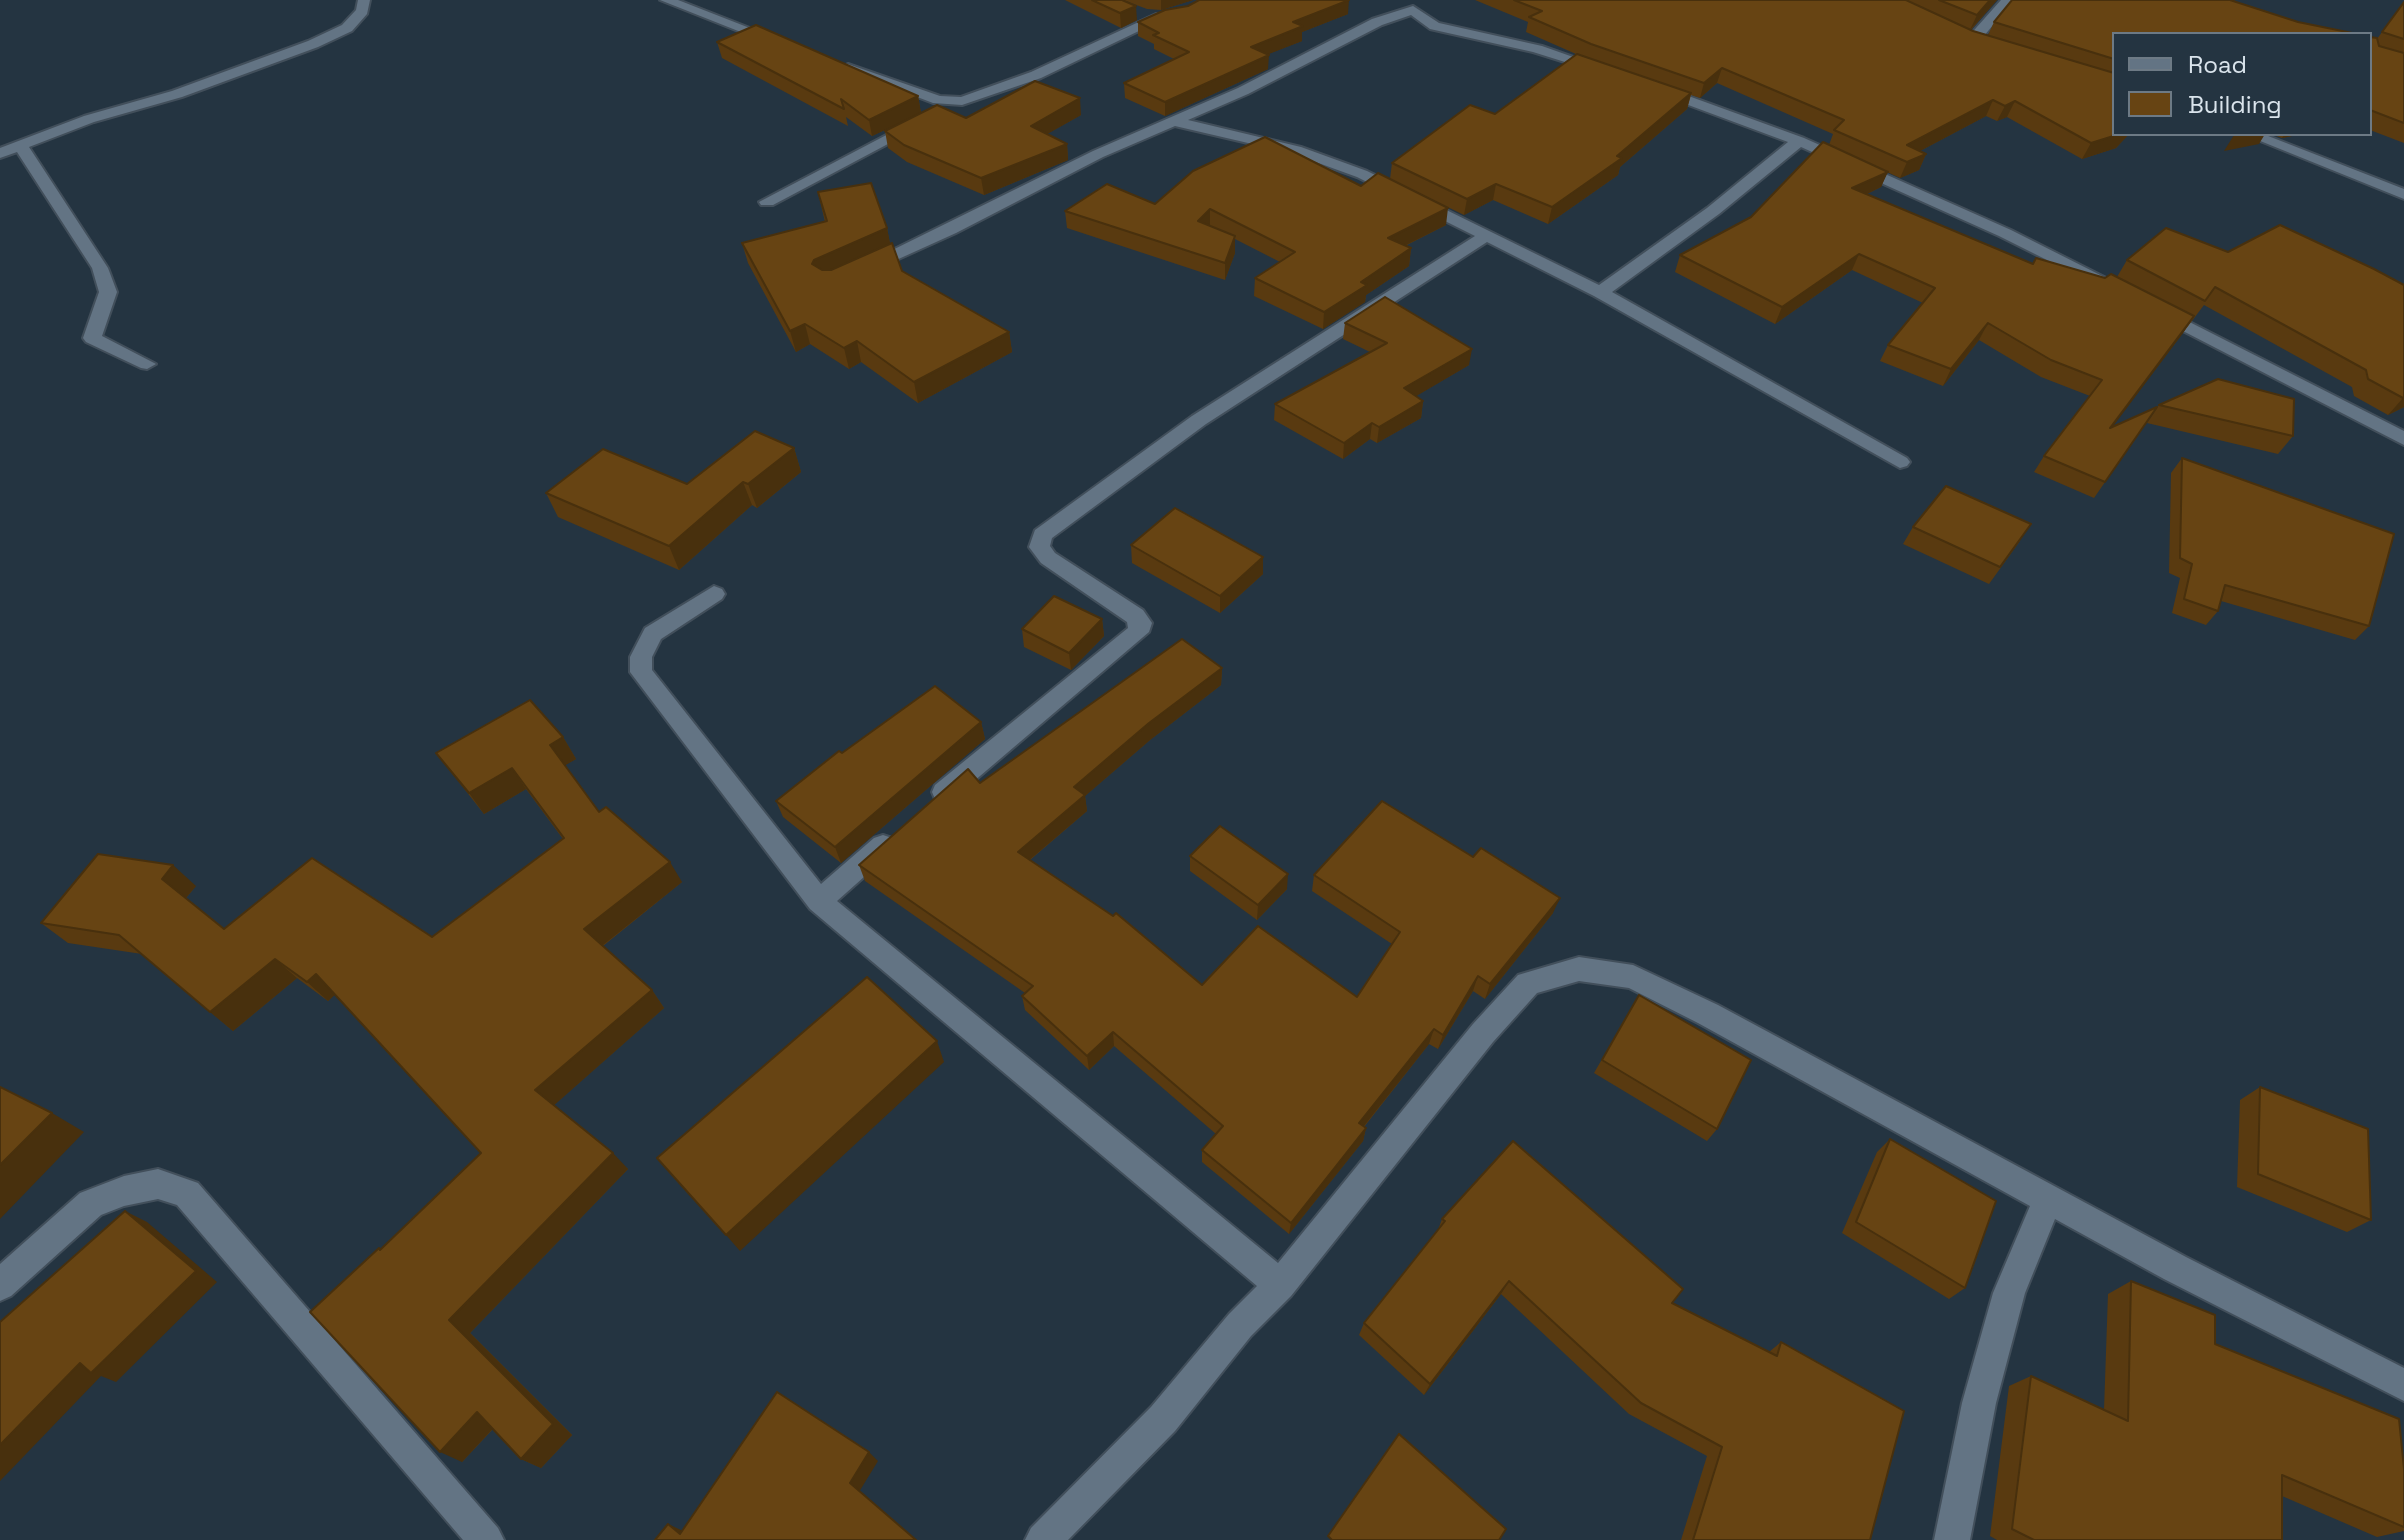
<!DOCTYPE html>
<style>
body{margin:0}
#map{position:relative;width:2404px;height:1540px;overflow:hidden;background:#243441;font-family:"Space Grotesk",sans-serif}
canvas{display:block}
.legend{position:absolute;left:2112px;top:32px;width:260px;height:104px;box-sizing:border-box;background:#243441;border:2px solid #6d7a85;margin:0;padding:10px 14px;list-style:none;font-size:24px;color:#dae4ec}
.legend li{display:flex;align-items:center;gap:16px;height:40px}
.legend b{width:40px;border:2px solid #6d7a85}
</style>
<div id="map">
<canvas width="2404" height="1540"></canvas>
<ul class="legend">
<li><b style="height:10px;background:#637484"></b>Road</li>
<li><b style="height:22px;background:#674413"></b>Building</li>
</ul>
</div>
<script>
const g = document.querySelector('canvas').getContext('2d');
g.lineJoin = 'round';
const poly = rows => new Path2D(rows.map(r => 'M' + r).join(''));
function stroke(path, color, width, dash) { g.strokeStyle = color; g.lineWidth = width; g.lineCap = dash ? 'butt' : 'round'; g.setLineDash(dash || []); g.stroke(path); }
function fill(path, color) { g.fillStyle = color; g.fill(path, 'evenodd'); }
const minor = poly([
 [358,0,370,0,367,14,352,31,318,47,182,97,94,122,29,147,108,268,117,292,102,336,156,364,147,369,141,368,86,342,83,338,99,292,92,268,17,152,0,158,0,148,84,116,172,91,308,41,342,25,356,10,358,0],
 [660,0,678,0,783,41,771,44,660,0],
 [2001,0,2014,0,1978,43,1968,43,1968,37,2001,0],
 [1413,6,1439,23,1542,46,1607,69,1600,73,1533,52,1430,29,1411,15,1382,25,1248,94,1188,120,1301,147,1367,171,1599,285,1707,208,1788,142,1656,93,1654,90,1661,86,1804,138,2011,230,2124,287,2115,292,2109,291,1999,236,1801,147,1719,214,1612,292,1907,458,1910,462,1907,466,1900,468,1594,296,1487,242,1206,424,1052,538,1050,546,1055,553,1143,610,1152,623,1149,632,953,799,944,802,935,799,932,792,935,785,1128,628,1127,622,1041,563,1029,547,1035,530,1192,416,1475,236,1357,177,1291,153,1175,126,1103,157,956,233,872,271,860,271,858,267,1093,151,1238,88,1372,19,1413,6],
 [1156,14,1168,17,1041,78,962,105,933,103,841,68,848,64,940,96,961,97,1031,72,1156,14],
 [913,121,918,122,918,128,773,205,761,205,759,202,913,121],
 [2243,134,2263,134,2404,189,2404,199,2243,134],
 [2158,306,2404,431,2404,445,2152,315,2149,311,2152,307,2158,306],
 [714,586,722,589,725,594,722,599,661,639,652,657,652,670,821,884,874,838,883,835,892,838,896,845,892,852,837,901,1278,1263,1473,1024,1518,975,1579,957,1633,965,1718,1005,2186,1257,2404,1368,2404,1401,2164,1279,2055,1219,2025,1293,1996,1403,1970,1540,1934,1540,1962,1403,1993,1293,2030,1206,1698,1023,1629,988,1579,981,1537,993,1493,1042,1291,1296,1251,1336,1175,1431,1068,1540,1025,1540,1031,1528,1151,1407,1229,1314,1257,1286,810,909,630,672,630,657,645,628,714,586],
 [158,1169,198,1183,498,1528,504,1540,463,1540,177,1205,158,1199,124,1206,101,1215,11,1296,0,1301,0,1264,80,1193,124,1176,158,1169]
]);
stroke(minor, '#424f5b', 4);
fill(minor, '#637484');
fill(poly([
 [1065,0,1122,0,1137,20,1121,28],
 [1123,0,1193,0,1161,10,1147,9],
 [1475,0,1997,0,1971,30,1988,35,1994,22,2012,0,2236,0,2114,34,2114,134,2129,134,2116,148,2082,159,2007,117,1997,121,1986,116,1920,151,1926,154,1919,170,1900,178,1887,172,1881,187,1867,194,2033,264,2105,278,2117,277,2127,260,2228,252,2404,285,2404,407,2388,415,2354,396,2352,387,2204,305,2112,427,2157,407,2094,498,2034,472,2044,456,2090,396,2041,377,1979,340,1943,386,1880,361,1888,345,1923,303,1852,270,1775,324,1675,272,1680,255,1751,217,1829,145,1833,134,1717,83,1700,98,1691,95,1687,109,1620,167,1618,175,1548,224,1493,200,1464,215,1390,179,1392,163,1495,114,1576,54,1526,32,1528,22],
 [2404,2,2404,143,2370,130,2370,37,2377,39],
 [1188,6,1348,14,1302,32,1302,41,1268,54,1268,69,1165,116,1125,98,1124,83,1174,59,1154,49,1154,44,1138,36,1138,22],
 [717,42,918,96,921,113,872,136,846,117,848,126,722,58],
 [1081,115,1047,134,1067,144,1068,160,984,195,907,162,888,148,885,131,966,118],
 [2271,134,2302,134,2282,138],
 [1361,186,1446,225,1405,246,1411,248,1409,266,1366,295,1365,302,1323,329,1254,296,1255,278,1280,262,1235,239,1235,253,1225,280,1067,228,1065,211],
 [818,192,887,228,890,244,902,271,1009,332,1012,352,918,403,861,362,849,369,810,344,796,352,748,263,742,243,825,222],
 [1345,323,1469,365,1416,396,1423,401,1421,418,1377,443,1370,439,1343,459,1274,420,1275,404,1370,352,1343,339],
 [2159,405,2293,436,2278,454,2147,423],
 [794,448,801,472,757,508,752,505,679,570,558,517,546,493,687,484],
 [2182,458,2369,626,2355,640,2221,601,2218,611,2206,625,2172,613,2180,578,2169,573,2171,473],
 [1913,527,2020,541,1989,584,1903,544],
 [1131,545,1263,574,1220,613,1132,563],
 [1102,619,1104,636,1071,670,1024,647,1022,629],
 [1222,668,1221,685,1150,740,1085,796,1087,811,1030,860,1202,985,1357,997,1392,944,1312,891,1314,875,1553,913,1485,999,1473,991,1438,1049,1429,1044,1364,1127,1366,1128,1363,1141,1289,1234,1202,1162,1202,1150,1216,1134,1114,1046,1089,1070,1025,1010,1022,996,1025,993,865,881,859,865,980,783],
 [981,722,985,739,841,863,783,817,776,801,842,753],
 [563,737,576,759,565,765,599,812,682,882,603,946,652,990,664,1008,554,1105,628,1169,470,1333,572,1435,541,1468,521,1459,493,1429,462,1462,381,1250,481,1153,335,994,328,1001,297,978,233,1031,142,954,68,943,41,923,196,886,186,898,224,929,432,937,563,839,526,789,484,814,436,753],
 [1190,856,1287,889,1257,920,1190,871],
 [1639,995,1717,1129,1707,1141,1594,1073],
 [2260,1087,2371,1220,2347,1232,2237,1187,2240,1100],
 [1890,1139,1965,1288,1949,1299,1842,1233,1877,1152],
 [1442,1219,1672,1303,1769,1352,1781,1342,1870,1540,1681,1540,1707,1456,1629,1414,1501,1294,1424,1395,1359,1335,1364,1323,1438,1230],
 [2131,1281,2215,1344,2404,1469,2404,1531,2377,1537,2282,1496,2282,1540,1997,1540,1990,1536,2009,1386,2031,1376,2104,1410,2108,1294]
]), '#593a10');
fill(poly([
 [1161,0,1193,0,1161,10],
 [1349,0,1348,14,1302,32,1302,41,1251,61,1251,47,1293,22],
 [1990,0,1997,0,1970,30,1977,15],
 [1136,6,1137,20,1121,28,1120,13],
 [1269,55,1268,69,1165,116,1165,102],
 [1722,68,1717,83,1700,98,1704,83],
 [1691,93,1687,109,1620,167,1618,175,1548,224,1552,207,1617,156],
 [918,96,921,113,872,136,869,120],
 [1080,98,1081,115,1033,142,1031,126],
 [1993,100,1986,116,1901,161,1907,145],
 [2015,101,2007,117,1997,121,2005,106],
 [2120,134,2129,134,2116,148,2082,159,2091,143],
 [2240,134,2265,134,2259,144,2224,151,2234,135],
 [2285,134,2302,134,2282,138],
 [1067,144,1068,160,984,195,981,178],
 [1926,154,1919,170,1900,178,1907,162],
 [1888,172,1881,187,1846,204,1852,188],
 [1496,184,1493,200,1464,215,1467,199],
 [1448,208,1446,225,1386,255,1388,238],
 [1210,209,1210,226,1198,221],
 [887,228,891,248,817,284,812,264,814,260],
 [1235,236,1235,253,1225,280,1225,263],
 [1411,248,1409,266,1366,295,1365,302,1323,329,1324,312,1361,282],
 [1859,254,1852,270,1775,324,1782,307],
 [2194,316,2183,333,2099,445,2110,428],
 [1988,323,1979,340,1943,386,1951,369],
 [805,324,810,344,796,352,790,331],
 [1009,332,1012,352,918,403,914,382],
 [857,341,861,362,849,369,844,348],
 [1472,349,1469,365,1401,405,1404,388],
 [2404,397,2404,407,2388,415,2403,398],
 [1423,401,1421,418,1377,443,1379,427],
 [1372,423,1370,439,1343,459,1344,443],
 [794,448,801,472,757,508,748,484],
 [743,482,752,505,679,570,669,546],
 [1263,557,1263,574,1220,613,1220,596],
 [1102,619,1104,636,1071,670,1069,653],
 [1222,668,1221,685,1150,740,1085,796,1087,811,1021,867,1018,852,1074,787,1149,723],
 [981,722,985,739,841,863,835,847],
 [563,737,576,759,564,766,550,745],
 [512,768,526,789,484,814,469,793],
 [670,862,682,882,598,949,584,929],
 [173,865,196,886,185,899,162,879],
 [1288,874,1287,889,1257,920,1258,905],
 [1560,898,1553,913,1485,999,1490,984],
 [275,959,297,978,233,1031,210,1012],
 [316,974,337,993,328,1001,307,982],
 [1478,976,1473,991,1438,1049,1443,1035],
 [652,990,664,1008,552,1107,535,1090],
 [1434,1029,1429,1044,1356,1136,1359,1123],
 [1113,1032,1114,1046,1089,1070,1087,1056],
 [937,1041,944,1062,740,1251,726,1235],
 [52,1113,84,1132,0,1219,0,1165],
 [1366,1128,1363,1141,1289,1234,1291,1223],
 [613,1153,628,1169,470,1333,572,1435,541,1468,521,1459,449,1320],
 [125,1211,147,1222,217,1282,116,1382,101,1376,0,1481,0,1445],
 [1509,1281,1501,1294,1424,1395,1430,1384],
 [477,1412,498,1423,462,1462,440,1452],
 [869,1452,878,1461,859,1492,850,1483],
 [668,1524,683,1531,680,1534]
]), '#48300d');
const building = poly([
 [1092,0,1122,0,1136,6,1120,13,1092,0],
 [1199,0,1349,0,1293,22,1303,26,1251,47,1269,55,1165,102,1124,83,1189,52,1153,35,1159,33,1138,22,1165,10,1188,6,1199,0],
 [1514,0,1906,0,1973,31,2114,73,2114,134,2120,134,2091,143,2015,101,2005,106,1993,100,1907,145,1926,154,1907,162,1834,130,1844,120,1722,68,1704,83,1591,44,1529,17,1542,11,1514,0],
 [1939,0,1990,0,1977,15,1939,0],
 [2012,0,2230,0,2298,22,2357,34,2114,34,2114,59,1994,22,2012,0],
 [2404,2,2404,39,2382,32,2404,2],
 [756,25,918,96,869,120,841,99,844,109,717,42,756,25],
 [2370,37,2377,38,2379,46,2404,53,2404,123,2370,110,2370,37],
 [1577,54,1691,93,1617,156,1622,158,1552,207,1496,184,1467,199,1392,163,1470,105,1495,114,1577,54],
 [1035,81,1080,98,1031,126,1067,144,981,178,904,145,885,131,937,105,966,118,1035,81],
 [1265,137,1361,186,1378,173,1448,208,1388,238,1411,248,1361,282,1367,285,1324,312,1255,278,1295,252,1210,209,1198,221,1235,236,1225,263,1065,211,1107,184,1155,204,1193,171,1265,137],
 [1823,142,1888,172,1852,188,2033,264,2036,258,2105,278,2111,274,2194,316,2110,428,2157,407,2105,482,2044,456,2102,380,2051,360,1988,323,1951,369,1888,345,1935,288,1859,254,1782,307,1680,255,1751,217,1823,142],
 [871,183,887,228,814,260,812,264,822,270,831,270,892,243,902,271,1009,332,914,382,857,341,844,348,805,324,790,331,742,243,827,221,818,192,871,183],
 [2280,225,2374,269,2404,285,2404,397,2403,398,2368,379,2366,370,2215,287,2205,301,2127,260,2166,228,2228,252,2280,225],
 [1385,297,1472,349,1404,388,1423,401,1379,427,1372,423,1344,443,1275,404,1387,343,1345,323,1385,297],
 [2218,379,2294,399,2293,436,2159,405,2218,379],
 [755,431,794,448,748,484,743,482,669,546,546,493,603,449,687,484,755,431],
 [2182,458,2394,534,2369,626,2225,585,2218,611,2184,599,2192,564,2180,558,2182,458],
 [1946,486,2031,524,2000,567,1913,527,1946,486],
 [1175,508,1263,557,1220,596,1131,545,1175,508],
 [1054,596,1102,619,1069,653,1022,629,1054,596],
 [1182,639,1222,668,1149,723,1074,787,1085,795,1018,852,1113,916,1116,913,1202,985,1258,926,1357,997,1400,932,1314,875,1382,801,1473,857,1481,848,1560,898,1490,984,1478,976,1443,1035,1434,1029,1359,1123,1366,1128,1291,1223,1202,1150,1223,1126,1113,1032,1087,1056,1022,996,1033,986,859,865,968,769,980,783,1182,639],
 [935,686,981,722,835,847,776,801,839,751,842,753,935,686],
 [530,700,563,737,550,745,599,812,606,807,670,862,584,929,652,990,535,1090,613,1153,449,1320,553,1424,521,1459,477,1412,440,1452,310,1312,379,1248,380,1250,481,1153,316,974,307,982,275,959,210,1012,119,935,41,923,98,854,173,865,162,879,224,929,312,858,432,937,564,838,512,768,469,793,436,753,530,700],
 [1220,826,1288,874,1258,905,1190,856,1220,826],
 [867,977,937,1041,726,1235,657,1158,867,977],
 [1639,995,1751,1060,1717,1129,1602,1060,1639,995],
 [0,1087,52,1113,0,1165,0,1087],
 [2260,1087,2368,1129,2371,1220,2258,1174,2260,1087],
 [1890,1139,1996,1201,1965,1288,1856,1222,1890,1139],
 [1513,1141,1683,1289,1672,1303,1777,1356,1781,1342,1904,1411,1870,1540,1693,1540,1722,1447,1641,1403,1509,1281,1430,1384,1364,1323,1445,1221,1442,1219,1513,1141],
 [125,1211,196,1271,91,1373,80,1363,0,1445,0,1322,125,1211],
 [2131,1281,2215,1315,2215,1344,2399,1419,2404,1469,2404,1527,2282,1475,2282,1540,2034,1540,2012,1529,2031,1376,2128,1421,2131,1281],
 [777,1392,869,1452,850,1483,916,1540,655,1540,668,1524,680,1534,777,1392],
 [1399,1434,1506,1529,1499,1540,1332,1540,1328,1536,1399,1434]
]);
fill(building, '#674413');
stroke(building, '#48300d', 2);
</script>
